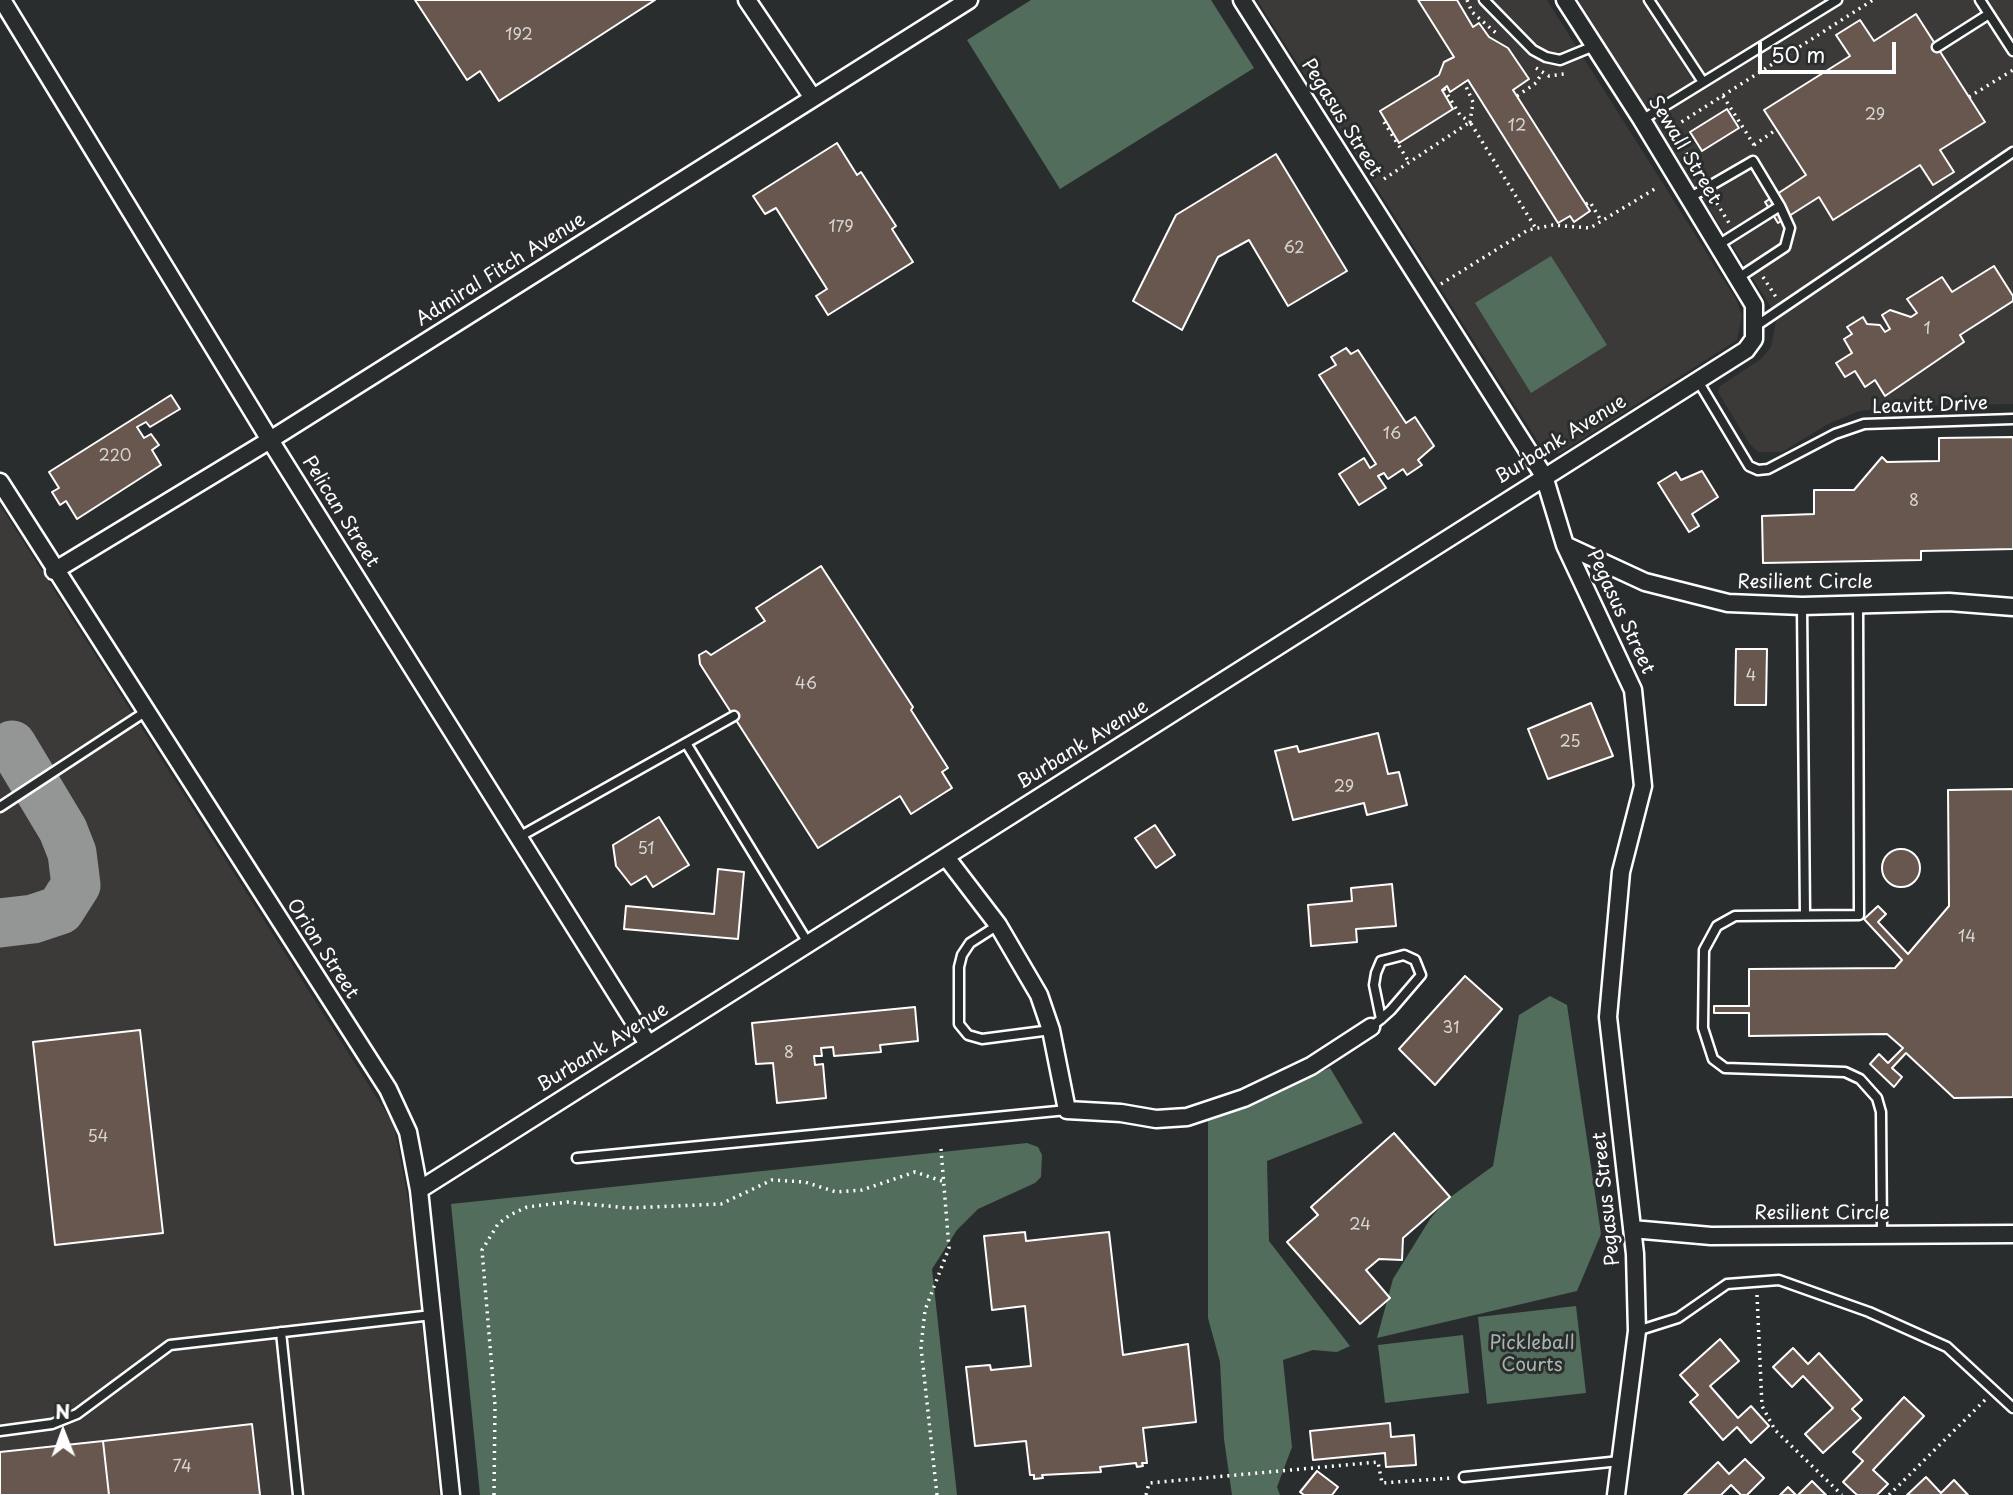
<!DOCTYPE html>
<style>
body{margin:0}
#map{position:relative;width:2013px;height:1495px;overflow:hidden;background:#2a2d2e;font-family:"Playpen Sans",sans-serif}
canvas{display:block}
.north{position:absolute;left:28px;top:1397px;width:70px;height:70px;-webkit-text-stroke:5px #2a2d2e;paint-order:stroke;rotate:359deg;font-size:19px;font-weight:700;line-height:28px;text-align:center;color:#fff}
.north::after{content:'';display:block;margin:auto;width:24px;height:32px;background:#fff;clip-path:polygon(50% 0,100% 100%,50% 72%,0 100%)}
.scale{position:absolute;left:1758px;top:42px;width:138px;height:32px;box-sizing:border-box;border:4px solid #fff;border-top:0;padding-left:9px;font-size:21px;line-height:24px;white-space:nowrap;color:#fff;-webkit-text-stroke:5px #2a2d2e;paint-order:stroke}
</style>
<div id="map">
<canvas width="2013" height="1495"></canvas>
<div class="north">N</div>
<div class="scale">50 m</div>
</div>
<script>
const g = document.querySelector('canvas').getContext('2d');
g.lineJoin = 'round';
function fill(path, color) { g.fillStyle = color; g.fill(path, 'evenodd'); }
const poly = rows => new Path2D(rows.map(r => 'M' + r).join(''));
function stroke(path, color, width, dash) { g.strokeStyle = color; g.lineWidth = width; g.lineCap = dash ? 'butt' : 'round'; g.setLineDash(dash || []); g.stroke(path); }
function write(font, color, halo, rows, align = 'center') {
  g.font = font + ' "Playpen Sans",sans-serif'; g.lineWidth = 6; g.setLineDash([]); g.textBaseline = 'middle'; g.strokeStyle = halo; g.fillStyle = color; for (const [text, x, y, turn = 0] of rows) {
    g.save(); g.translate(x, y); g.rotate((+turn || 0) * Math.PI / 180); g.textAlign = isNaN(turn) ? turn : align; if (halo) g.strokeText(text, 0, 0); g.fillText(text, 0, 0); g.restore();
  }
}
fill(poly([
 [1257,0,1547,0,1737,301,1742,316,1737,340,1560,453,1544,451],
 [1578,0,2013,0,2013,404,1898,406,1859,411,1828,424,1782,452,1758,452,1749,443,1718,392,1720,386,1761,359,1771,347,1777,317],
 [0,505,394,1125,411,1215,439,1495,0,1495]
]), '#3c3a38');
fill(poly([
 [1031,0,1211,0,1254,68,1060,189,967,40],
 [1551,256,1607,345,1531,393,1475,303],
 [1550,996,1567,1005,1601,1234,1577,1291,1377,1338,1393,1279,1430,1219,1445,1201,1493,1166,1519,1015],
 [1330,1068,1363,1123,1267,1161,1269,1241,1350,1346,1337,1352,1313,1350,1283,1360,1292,1447,1277,1487,1280,1495,1232,1495,1224,1439,1220,1362,1208,1318,1208,1119],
 [1027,1143,1038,1147,1042,1155,1041,1177,1035,1183,978,1209,957,1230,932,1269,957,1495,480,1495,451,1204],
 [1576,1306,1586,1393,1487,1404,1478,1317],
 [1463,1335,1469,1393,1385,1403,1378,1345]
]), '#526d5c');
stroke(poly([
 [0,923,33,919,60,910,76,885,72,853,63,830,12,745]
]), '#949696', 49);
const building = poly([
 [415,0,655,0,499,101,480,71,467,80,415,0],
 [1418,0,1457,0,1473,27,1479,23,1489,37,1508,48,1529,79,1513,90,1590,211,1574,222,1570,216,1558,223,1468,80,1450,92,1447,86,1442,90,1453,109,1399,143,1380,111,1439,75,1444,62,1454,57,1418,0],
 [1916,14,1985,122,1940,150,1954,172,1933,185,1920,165,1833,220,1819,197,1778,223,1765,202,1806,175,1764,110,1850,56,1836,35,1860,20,1874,41,1916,14],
 [1727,109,1739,128,1702,151,1690,132,1727,109],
 [837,143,857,175,861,172,896,226,892,229,913,262,828,315,816,296,827,289,776,208,765,214,753,196,837,143],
 [1276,154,1347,271,1288,306,1249,240,1218,257,1182,330,1133,301,1176,215,1276,154],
 [1994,266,2013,296,2013,301,1960,335,1964,342,1885,396,1875,380,1865,387,1855,371,1845,377,1836,363,1852,353,1844,339,1852,334,1847,327,1863,317,1867,324,1880,325,1885,332,1890,329,1882,315,1890,310,1911,317,1917,313,1907,299,1942,277,1952,292,1994,266],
 [1346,348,1351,354,1358,350,1406,423,1415,417,1434,446,1418,460,1422,465,1407,475,1403,469,1388,479,1384,473,1378,476,1386,488,1359,505,1339,474,1364,458,1370,468,1376,464,1319,375,1336,365,1331,357,1346,348],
 [171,395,180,409,150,427,146,422,137,427,144,438,151,434,159,445,152,450,161,465,77,519,66,501,60,505,52,492,59,488,49,472,171,395],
 [2013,437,2013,549,1921,551,1921,560,1763,563,1762,516,1814,514,1814,490,1854,490,1882,457,1887,462,1939,461,1939,438,2013,437],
 [1702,471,1718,497,1692,514,1699,526,1689,532,1658,483,1676,472,1681,480,1702,471],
 [821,566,913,707,911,710,948,768,942,772,952,788,911,814,900,796,818,848,700,664,699,655,706,651,711,655,765,621,756,608,821,566],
 [1736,649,1767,649,1766,705,1735,705,1736,649],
 [1591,703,1613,756,1548,779,1528,729,1591,703],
 [1378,733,1388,774,1399,772,1407,805,1367,815,1364,803,1293,820,1275,751,1297,746,1299,752,1378,733],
 [2013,789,2013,1097,1954,1098,1906,1053,1892,1068,1902,1077,1894,1087,1870,1064,1879,1054,1888,1063,1903,1048,1887,1034,1749,1036,1749,1013,1714,1013,1714,1006,1749,1006,1749,969,1895,968,1902,960,1864,919,1878,906,1886,914,1878,922,1908,954,1949,906,1948,790,2013,789],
 [659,817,689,865,653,887,646,876,631,885,616,866,613,845,659,817],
 [1155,825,1175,855,1156,868,1135,838,1155,825],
 '1882 868a19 19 0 1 1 38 0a19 19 0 1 1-38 0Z',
 [718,869,744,872,738,939,624,929,626,906,714,914,718,869],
 [1392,884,1396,926,1356,929,1357,942,1311,946,1308,905,1352,901,1351,888,1392,884],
 [1465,976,1502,1009,1435,1085,1399,1049,1465,976],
 [915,1007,918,1041,880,1045,881,1052,834,1056,833,1047,821,1048,822,1056,814,1056,815,1065,823,1064,826,1098,777,1103,773,1063,756,1064,752,1023,915,1007],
 [140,1030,163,1233,55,1245,33,1042,140,1030],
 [1394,1133,1450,1197,1403,1238,1402,1260,1379,1259,1366,1270,1390,1298,1360,1324,1287,1242,1318,1215,1311,1207,1394,1133],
 [1025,1232,1026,1241,1109,1232,1123,1355,1188,1344,1196,1422,1143,1428,1147,1463,1142,1463,1143,1466,1137,1467,1136,1463,1100,1467,1101,1472,1042,1475,1043,1478,1034,1479,1034,1475,1030,1475,1026,1441,975,1446,966,1367,990,1365,991,1370,1031,1366,1025,1306,992,1310,984,1236,1025,1232],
 [1720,1339,1739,1361,1710,1386,1738,1418,1751,1406,1769,1426,1751,1443,1737,1427,1723,1440,1690,1402,1698,1395,1680,1375,1720,1339],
 [1793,1348,1808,1364,1819,1353,1862,1400,1852,1409,1861,1418,1823,1453,1805,1434,1833,1408,1803,1376,1792,1387,1773,1367,1793,1348],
 [1904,1397,1924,1416,1873,1470,1888,1484,1877,1495,1857,1495,1843,1482,1863,1461,1853,1452,1904,1397],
 [1390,1423,1391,1437,1414,1435,1416,1465,1386,1467,1385,1453,1313,1460,1310,1431,1390,1423],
 [252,1424,260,1495,109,1495,103,1441,252,1424],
 [103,1441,109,1495,0,1495,0,1452,103,1441],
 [1745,1459,1764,1478,1747,1495,1741,1495,1731,1485,1721,1495,1684,1495,1718,1462,1729,1474,1745,1459],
 [1317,1471,1338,1487,1332,1495,1304,1495,1300,1492,1317,1471],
 [1926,1477,1941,1493,1954,1480,1968,1495,1907,1495,1926,1477],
 [1812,1481,1826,1495,1798,1495,1812,1481],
 [1788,1487,1796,1495,1780,1495,1788,1487]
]);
fill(building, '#67574e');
stroke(building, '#fff', 2);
const service = poly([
 [1484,0,1533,50,1546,57,1560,60,1594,46],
 [1649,0,1703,82],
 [1980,0,2013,51],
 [1937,47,1989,14],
 [1642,120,1837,0],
 [1689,198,1753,161,1780,206,1790,228,1785,247,1738,278],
 [1718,245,1780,206],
 [1756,326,2013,152],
 [1698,381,1749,466,1758,470,1768,469,1835,434,1864,424,2013,419],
 [1858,605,1859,915,1735,916,1717,926,1704,950,1703,1028,1713,1059,1725,1068,1845,1072,1860,1079,1877,1098,1881,1112,1882,1234],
 [1802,606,1805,915],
 [686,743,808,943],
 [0,807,145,712],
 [519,837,734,716],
 [998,925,970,943,962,955,959,967,959,1024,968,1035,982,1039,1051,1030],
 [1371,1027,1381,1019,1391,1010,1421,975,1415,960,1404,955,1381,961,1376,973,1374,985,1381,1019],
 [577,1158,1067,1110],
 [1637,1331,1678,1318,1727,1284,1779,1280,1869,1312,1947,1347,2013,1408],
 [281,1332,298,1495],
 [0,1431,52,1424,77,1414,170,1345,432,1315],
 [1464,1477,1620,1461]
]);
const minor = poly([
 [2,0,270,440,648,1044],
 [747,0,813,98],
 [1242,0,1544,476,1565,545,1633,690,1643,786,1621,872,1608,1017,1635,1254,1637,1331,1616,1495],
 [0,482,388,1089,408,1132,419,1190,451,1495],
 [1565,545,1645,582,1728,603,1802,606,1949,602,2013,607],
 [54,571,270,440,969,0],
 [946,857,998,925,1039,995,1051,1030,1067,1110,1121,1113,1156,1119,1187,1117,1244,1098,1311,1066,1371,1027],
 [419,1190,1746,350,1754,339,1754,305,1642,120,1565,0],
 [1632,1229,1711,1236,2013,1234]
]);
stroke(service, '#fff', 13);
stroke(minor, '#fff', 21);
stroke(poly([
 [1467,0,1472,12,1496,33],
 [1536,68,1549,76,1564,74],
 [1444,89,1460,115,1470,122,1473,102,1464,82],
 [1517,96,1536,83,1542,73],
 [1723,96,1756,148],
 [1969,97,2013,70],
 [1384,122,1409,162],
 [1754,145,1777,129],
 [1384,179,1470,122,1535,227],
 [1701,179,1672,128,1873,0],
 [1713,197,1729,223],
 [1586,204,1590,202,1602,222],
 [1763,277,1776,297],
 [1441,284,1528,230,1553,225,1590,228,1658,187],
 [1757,1295,1762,1406,1775,1430,1842,1495],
 [494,1495,495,1405,482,1250,498,1224,510,1215,527,1207,567,1202,628,1208,721,1204,772,1180,805,1182,836,1192,862,1190,915,1172,945,1182],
 [937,1495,921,1347,925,1310,949,1248,941,1149],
 [1146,1495,1149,1483,1378,1462,1382,1483,1452,1478],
 [1889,1495,1986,1399]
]), '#fff', 3.5, [2, 5]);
stroke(service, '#2a2d2e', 8);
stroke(minor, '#2a2d2e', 16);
write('16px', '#d9d5d3', null, [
 ["192",519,36],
 ["29",1875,116],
 ["12",1517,127],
 ["179",841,228],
 ["62",1294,249],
 ["1",1927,330],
 ["16",1392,435],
 ["220",115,457],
 ["8",1914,502],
 ["4",1751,677],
 ["46",806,685],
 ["25",1570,743],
 ["29",1344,788],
 ["51",646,850],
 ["14",1967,938],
 ["31",1451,1029],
 ["8",789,1054],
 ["54",98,1138],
 ["24",1360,1226],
 ["74",182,1468]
]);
write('19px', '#fff', '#2a2d2e', [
 ["Pegasus Street",1341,118,58],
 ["Sewall Street",1684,150,59],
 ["Admiral Fitch Avenue",501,270,-32],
 ["Leavitt Drive",1930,406,-2],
 ["Burbank Avenue",1561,440,-32],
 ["Pelican Street",340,512,58],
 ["Resilient Circle",1805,583],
 ["Pegasus Street",1620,612,65],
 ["Burbank Avenue",1083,745,-32],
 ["Orion Street",322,949,57],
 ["Burbank Avenue",603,1048,-32],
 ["Pegasus Street",1607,1199,-96],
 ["Resilient Circle",1822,1214]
]);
write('19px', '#a8b6ae', '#2a2d2e', [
 ["Pickleball",1532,1344],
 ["Courts",1532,1366]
]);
</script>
